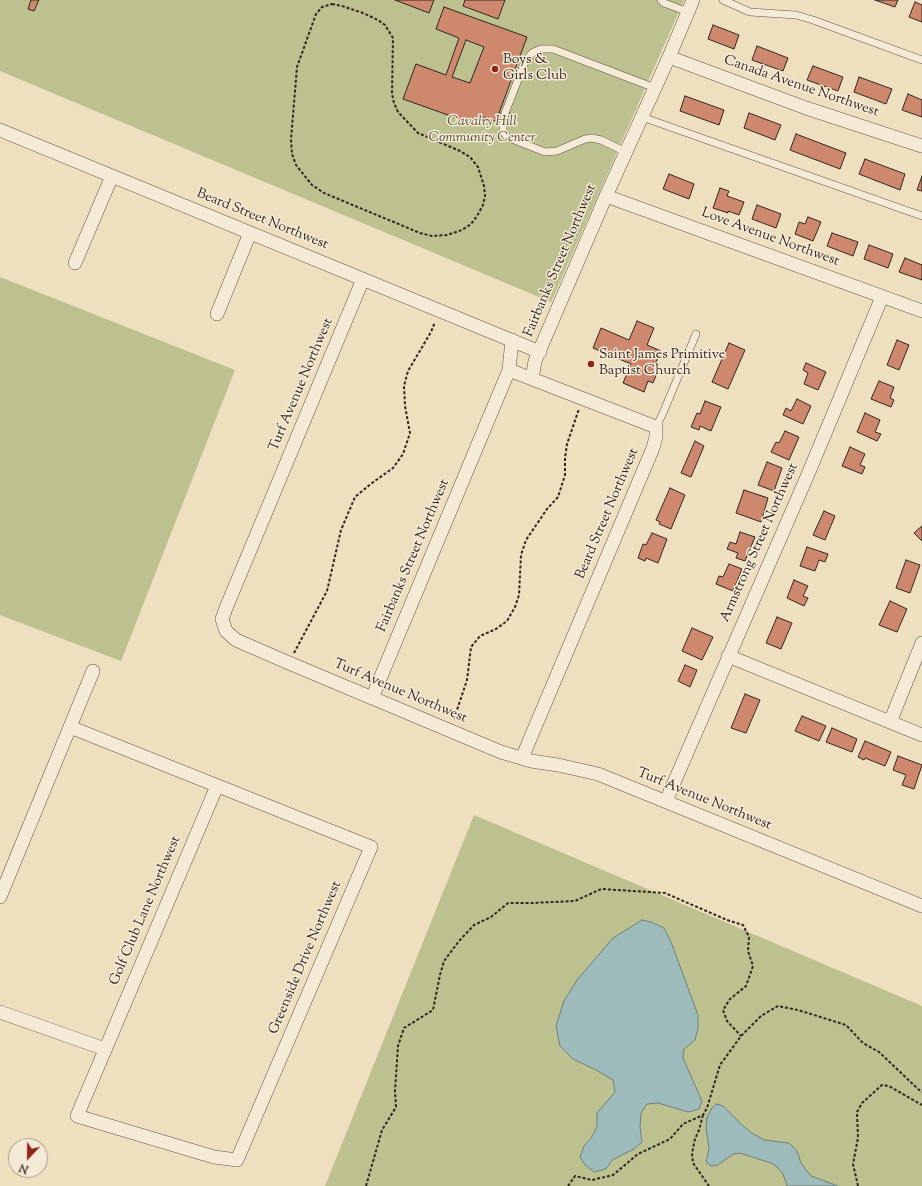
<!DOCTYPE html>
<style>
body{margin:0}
#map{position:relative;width:922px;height:1186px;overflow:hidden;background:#eedfbf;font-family:"Sorts Mill Goudy",serif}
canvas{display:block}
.north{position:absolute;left:8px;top:1138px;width:40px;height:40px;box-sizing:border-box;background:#f4ead5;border:1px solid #a79c8d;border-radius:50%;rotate:202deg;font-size:11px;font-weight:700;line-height:16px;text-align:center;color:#332621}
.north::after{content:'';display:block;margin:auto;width:14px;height:18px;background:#8f2418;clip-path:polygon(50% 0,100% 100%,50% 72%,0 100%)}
</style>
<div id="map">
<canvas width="922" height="1186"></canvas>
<div class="north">N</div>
</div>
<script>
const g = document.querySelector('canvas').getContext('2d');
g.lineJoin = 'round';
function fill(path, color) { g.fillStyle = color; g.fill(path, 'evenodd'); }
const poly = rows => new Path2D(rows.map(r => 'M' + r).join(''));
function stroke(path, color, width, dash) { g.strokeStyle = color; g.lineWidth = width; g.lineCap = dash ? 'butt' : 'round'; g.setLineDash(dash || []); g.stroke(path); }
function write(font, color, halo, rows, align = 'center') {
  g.font = font + ' "Sorts Mill Goudy",serif'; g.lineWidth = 3; g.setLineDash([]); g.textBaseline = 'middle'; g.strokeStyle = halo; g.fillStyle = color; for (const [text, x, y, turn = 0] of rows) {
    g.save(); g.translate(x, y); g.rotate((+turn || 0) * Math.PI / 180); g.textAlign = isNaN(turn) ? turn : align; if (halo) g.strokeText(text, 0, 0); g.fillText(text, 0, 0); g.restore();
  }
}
fill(poly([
 [0,0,684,0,551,302,0,71],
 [0,277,235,370,121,661,0,615],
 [474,815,922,1006,922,1186,325,1186]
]), '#bcc18f');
const water = poly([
 [642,920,651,922,664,928,671,942,698,1015,698,1028,695,1040,684,1049,683,1058,702,1101,699,1109,688,1112,658,1103,647,1104,641,1113,640,1127,642,1142,634,1149,612,1160,606,1169,594,1172,585,1165,580,1157,584,1146,591,1138,597,1127,597,1113,615,1092,613,1080,596,1070,573,1059,560,1046,556,1026,564,1001,577,980,613,938,642,920],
 [717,1104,723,1106,742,1125,752,1133,764,1140,789,1143,797,1151,801,1163,811,1176,838,1186,787,1186,783,1174,776,1166,771,1163,740,1153,733,1154,718,1165,711,1166,706,1162,709,1149,706,1128,707,1117,712,1108,717,1104]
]);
fill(water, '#9cbbba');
stroke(water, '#727f7d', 1);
const building = poly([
 [31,0,39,0,34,11,28,9,31,0],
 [395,0,434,0,429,13,395,0],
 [465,0,505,0,498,19,463,6,465,0],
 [875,0,898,0,895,7,875,0],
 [915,2,922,5,922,22,909,17,915,2],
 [444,7,527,37,499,113,503,114,504,111,516,116,512,126,479,116,476,125,403,99,416,64,446,75,459,38,436,29,444,7],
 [466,40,484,47,470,83,452,77,466,40],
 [713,25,739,35,734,49,708,39,713,25],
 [757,46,788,58,783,71,752,60,757,46],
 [813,66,843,77,838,91,807,80,813,66],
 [859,77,892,89,886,104,854,92,859,77],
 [908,94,922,100,922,117,902,110,908,94],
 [685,96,724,110,719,125,680,111,685,96],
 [749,113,781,125,775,140,744,128,749,113],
 [796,134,846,153,840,169,790,150,796,134],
 [865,159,905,174,900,190,859,174,865,159],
 [669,174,694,184,689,199,663,189,669,174],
 [922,176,922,191,917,190,922,176],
 [720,188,729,191,727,196,744,202,739,215,728,211,728,213,713,208,720,188],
 [757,205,781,214,776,228,752,219,757,205],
 [808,217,821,222,813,241,795,234,799,222,805,224,808,217],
 [832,233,858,242,853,256,827,246,832,233],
 [869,245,893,254,888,268,864,259,869,245],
 [905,258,922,265,922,280,899,272,905,258],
 [637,321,654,328,647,345,661,351,652,372,657,373,653,383,648,381,644,392,623,383,631,364,593,348,601,328,629,340,637,321],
 [897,340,909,345,899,370,887,365,897,340],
 [729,343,745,350,728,389,712,382,729,343],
 [806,363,826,372,818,390,804,384,808,373,803,370,806,363],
 [879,381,894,387,890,398,894,400,891,407,871,399,879,381],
 [797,399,811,406,803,424,783,415,786,408,791,411,797,399],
 [705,401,721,407,711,431,700,426,699,430,691,427,697,413,700,414,705,401],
 [865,413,880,420,875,432,881,434,877,441,857,432,865,413],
 [785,431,799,437,789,460,771,452,776,442,779,443,785,431],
 [695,441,704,446,691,477,681,473,695,441],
 [850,447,865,454,860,465,865,467,862,474,842,466,850,447],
 [767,462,782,468,774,491,758,485,767,462],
 [670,488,685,495,671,529,659,524,660,522,656,520,670,488],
 [744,490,768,498,761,522,736,513,744,490],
 [824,511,835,516,825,540,813,535,824,511],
 [922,526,922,541,914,533,922,526],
 [740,532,755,537,745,561,736,558,738,553,727,549,730,542,736,544,740,532],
 [652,533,667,539,658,563,646,558,645,561,638,558,643,544,646,545,652,533],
 [807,547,828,554,825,562,819,560,815,571,800,566,807,547],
 [906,560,920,565,910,593,896,588,906,560],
 [729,564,742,569,733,591,716,584,719,576,723,577,729,564],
 [794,580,808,586,803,596,808,598,804,606,787,598,794,580],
 [890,601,907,609,897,632,879,625,890,601],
 [777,617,792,623,781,649,766,643,777,617],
 [692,628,713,637,702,660,682,651,692,628],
 [685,665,697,670,690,687,678,681,685,665],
 [745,694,760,700,746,733,731,728,745,694],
 [802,716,826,726,819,741,795,731,802,716],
 [832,728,857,739,852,752,826,742,832,728],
 [865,741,891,752,885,766,865,758,864,760,858,757,865,741],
 [898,756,922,765,914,789,902,785,906,775,893,770,898,756]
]);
fill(building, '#cd886e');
stroke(building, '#332621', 1);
const service = poly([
 [661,0,664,3,688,12],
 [723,0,750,12,796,15,813,20,922,60],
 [642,117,922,216],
 [626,152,601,140,592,138,585,139,557,151,545,152,507,137,503,131,503,124,505,113,525,62,532,53,541,49,553,49,655,88],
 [656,427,663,413,696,334]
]);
const minor = poly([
 [669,57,806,108,922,146],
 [0,130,540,352],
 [606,196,922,311],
 [75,263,112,176],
 [363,279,226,608,222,619,226,631,236,640,289,663,501,752,531,761,558,765,598,774,922,906],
 [217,314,250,233],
 [509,370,656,427,656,437,653,448,522,758],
 [532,379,535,361,606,196,669,57,693,0],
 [728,656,922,735],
 [372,698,509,370,512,340],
 [890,722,922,643],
 [70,727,371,847,237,1160,214,1157,77,1116,217,786],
 [666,801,809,472,882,297],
 [0,897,93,671],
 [0,1012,105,1049]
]);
stroke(service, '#625448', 8);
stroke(minor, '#625448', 14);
stroke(poly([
 [332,4,342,6,363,13,378,20,385,25,393,38,392,94,394,103,398,112,418,133,460,151,470,157,478,167,484,186,485,196,483,205,477,216,471,224,462,230,447,235,432,236,420,233,324,193,312,185,296,165,292,154,291,139,297,67,316,14,322,7,332,4],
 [294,653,327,591,341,530,355,497,372,483,393,468,403,454,410,433,405,406,404,386,408,371,431,332,435,322],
 [454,719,467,680,471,647,480,636,496,629,507,621,515,607,519,595,521,555,526,540,547,509,558,497,565,475,565,458,567,444,579,409],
 [703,1115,699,1130,695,1139,692,1153,693,1163,709,1186],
 [366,1186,382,1130,396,1107,395,1091,398,1046,404,1028,433,1010,440,975,444,961,459,941,474,925,491,917,508,903,531,903,575,901,601,889,665,893,727,920,743,925,749,937,748,951,753,966,746,986,730,999,723,1010,727,1021,741,1036],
 [568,1186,575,1176,592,1180,613,1175,638,1154,670,1139,683,1124,703,1115,707,1108,720,1065,741,1036,761,1016,778,1006,798,1010,846,1025,863,1043,879,1052,918,1089,922,1092],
 [858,1186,853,1164,858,1138,857,1112,862,1103,882,1085,889,1086,922,1105]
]), '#332621', 2, [3, 2]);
stroke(service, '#f4ead5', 7);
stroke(minor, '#f4ead5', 13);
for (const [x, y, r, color] of [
 [495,69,4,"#8f2418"],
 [591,364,4,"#8f2418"]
]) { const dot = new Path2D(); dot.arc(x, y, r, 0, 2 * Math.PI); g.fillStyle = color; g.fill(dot); stroke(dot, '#f4ead5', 1.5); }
write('14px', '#332621', '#f4ead5', [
 ["Boys &",503,61],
 ["Girls Club",503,77],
 ["Saint James Primitive",599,356],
 ["Baptist Church",599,372]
], 'left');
write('14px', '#332621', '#f4ead5', [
 ["Canada Avenue Northwest",801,87,19],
 ["Beard Street Northwest",262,220,22],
 ["Love Avenue Northwest",770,238,20],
 ["Fairbanks Street Northwest",561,261,-67],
 ["Turf Avenue Northwest",302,385,-67],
 ["Beard Street Northwest",608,514,-67],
 ["Armstrong Street Northwest",760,543,-66],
 ["Fairbanks Street Northwest",414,556,-67],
 ["Turf Avenue Northwest",400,692,23],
 ["Turf Avenue Northwest",704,800,22],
 ["Golf Club Lane Northwest",146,911,-67],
 ["Greenside Drive Northwest",306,958,-67]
]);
write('italic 14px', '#554d3c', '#f4ead5', [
 ["Cavalry Hill",482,123],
 ["Community Center",482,139]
]);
</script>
